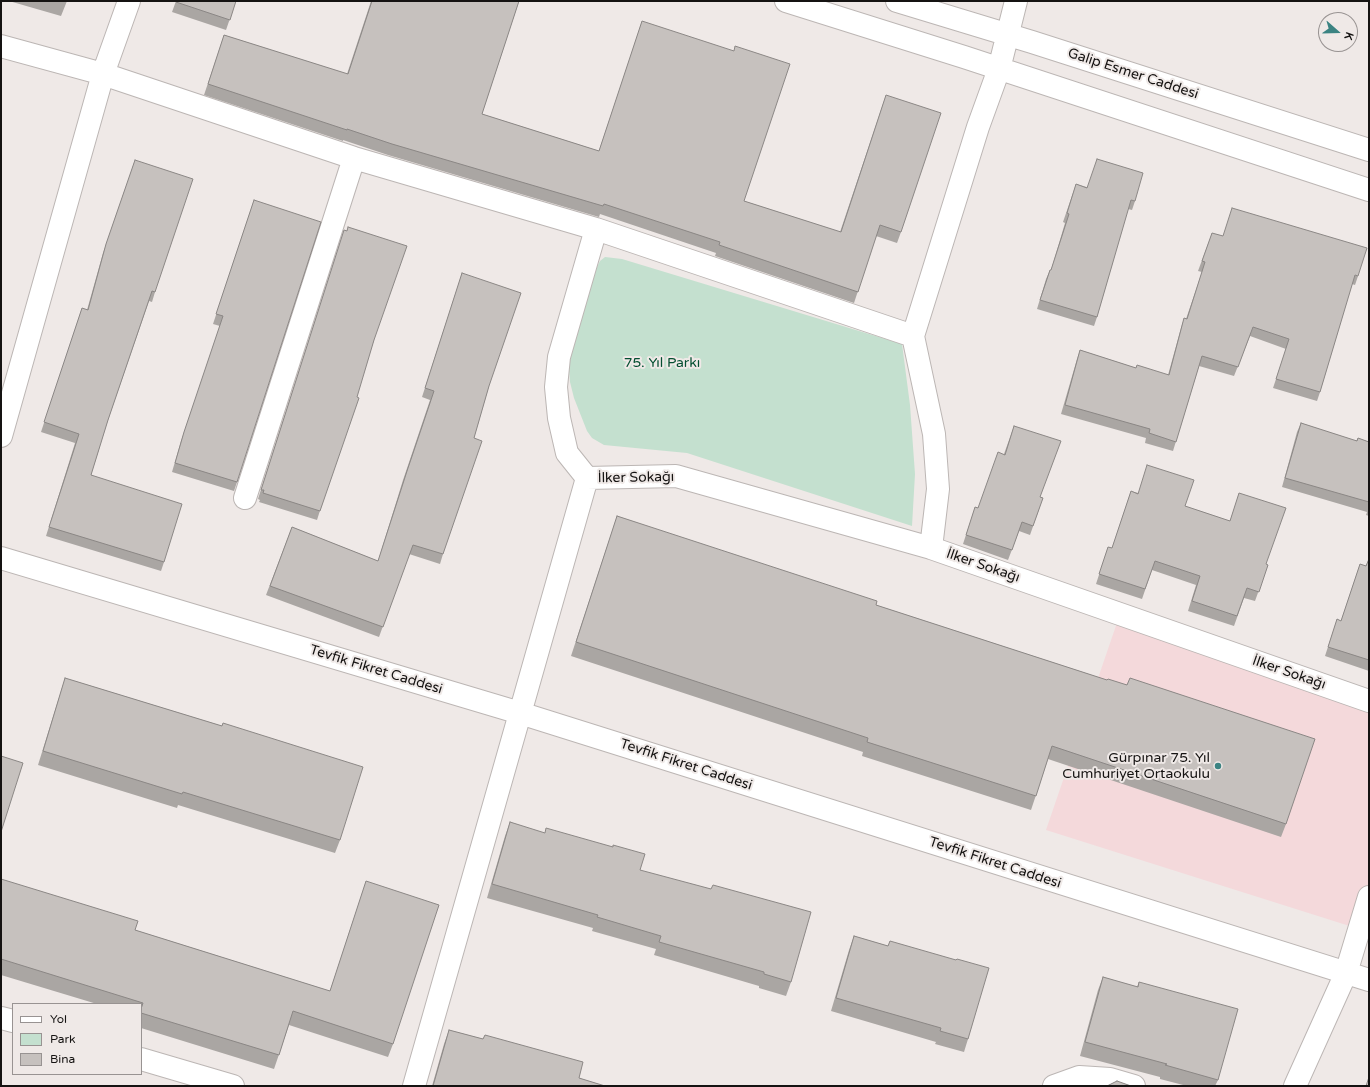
<!DOCTYPE html>
<meta charset="utf-8">
<style>
body{margin:0}
#map{position:relative;width:1370px;height:1087px;overflow:hidden;background:#efe9e7;font-family:"Varela Round",sans-serif}
canvas{display:block}
.frame{position:absolute;inset:0;border:2px solid #151312;pointer-events:none}
.legend{position:absolute;left:12px;top:1003px;width:130px;height:72px;box-sizing:border-box;background:#efe9e7;border:1px solid #989392;margin:0;padding:5px 7px;list-style:none;font-size:12px;color:#151312}
.legend li{display:flex;align-items:center;gap:8px;height:20px}
.legend b{width:20px;border:1px solid #989392}
.north{position:absolute;left:1318px;top:12px;width:40px;height:40px;box-sizing:border-box;background:#efe9e7;border:1px solid #989392;border-radius:50%;rotate:110deg;font-size:11px;font-weight:700;line-height:16px;text-align:center;color:#151312}
.north::after{content:'';display:block;margin:auto;width:14px;height:18px;background:#3b8382;clip-path:polygon(50% 0,100% 100%,50% 72%,0 100%)}
</style>
<div id="map">
<canvas width="1370" height="1087"></canvas>
<div class="frame"></div>
<ul class="legend">
<li><b style="height:5px;background:#fff"></b>Yol</li>
<li><b style="height:11px;background:#c4e0cf"></b>Park</li>
<li><b style="height:11px;background:#c6c1be"></b>Bina</li>
</ul>
<div class="north">K</div>
</div>
<script>
const g = document.querySelector('canvas').getContext('2d');
g.lineJoin = 'round';
function fill(path, color) { g.fillStyle = color; g.fill(path, 'evenodd'); }
const poly = rows => new Path2D(rows.map(r => 'M' + r).join(''));
function stroke(path, color, width, dash) { g.strokeStyle = color; g.lineWidth = width; g.lineCap = dash ? 'butt' : 'round'; g.setLineDash(dash || []); g.stroke(path); }
function write(font, color, halo, rows, align = 'center') {
  g.font = font + ' "Varela Round",sans-serif'; g.lineWidth = 4; g.setLineDash([]); g.textBaseline = 'middle'; g.strokeStyle = halo; g.fillStyle = color; for (const [text, x, y, turn = 0] of rows) {
    g.save(); g.translate(x, y); g.rotate((+turn || 0) * Math.PI / 180); g.textAlign = isNaN(turn) ? turn : align; if (halo) g.strokeText(text, 0, 0); g.fillText(text, 0, 0); g.restore();
  }
}
fill(poly([
 [1120,614,1369,701,1369,897,1359,929,1046,830]
]), '#f4d9db');
fill(poly([
 [605,257,622,259,902,344,910,405,915,474,912,526,687,453,604,445,592,438,587,431,574,398,570,382,569,368,571,353,596,269,600,261]
]), '#c4e0cf');
const minor = poly([
 [786,1,964,57,1369,190],
 [897,1,1032,42,1369,150],
 [1,46,103,74,354,158,596,229,913,336,978,127,999,69,1016,1],
 [913,336,934,434,938,489,931,548],
 [1,436,103,74,129,1],
 [587,478,676,476,931,548,1369,701],
 [245,498,354,158],
 [1,558,520,713,1369,980],
 [1,1018,13,1021],
 [141,1059,233,1086],
 [414,1086,587,478,567,453,559,418,556,387,559,357,596,229],
 [1054,1086,1079,1077,1110,1079,1134,1086],
 [1295,1086,1346,973,1369,897]
]);
stroke(minor, '#bcb6b4', 24);
stroke(minor, '#fff', 22);
fill(poly([
 [9,1,67,1,61,16],
 [176,1,236,1,226,30,172,12],
 [371,1,519,1,482,114,599,151,642,21,744,201,840,232,886,95,901,232,897,243,876,236,854,303,715,256,716,253,600,214,599,217,388,155,343,140,343,141,204,95,224,35,347,74],
 [135,160,155,292,152,302,149,301,108,420,91,475,164,562,161,571,46,536,75,443,41,432,82,308,87,310,103,253],
 [1076,184,1135,201,1132,210,1128,209,1097,317,1094,326,1037,309,1046,279,1050,270,1051,270,1065,223,1063,222],
 [254,200,237,482,234,491,172,472,181,441,220,326,213,324],
 [344,230,374,340,317,520,259,502,260,500,258,499],
 [1212,233,1358,276,1355,285,1352,284,1320,392,1317,401,1273,388,1286,349,1250,336,1234,376,1199,366,1173,451,1145,443,1146,438,1061,414,1077,359,1080,350,1136,368,1168,375,1181,328,1184,318,1186,319,1202,272,1198,271],
 [462,273,489,386,474,438,443,554,440,564,409,554,379,637,266,595,292,527,378,561,403,480,430,400,422,397],
 [1301,423,1356,441,1358,438,1369,442,1369,516,1366,515,1367,512,1282,487,1297,432],
 [1014,426,1040,497,1043,498,1030,535,1019,531,1008,560,963,544,975,507,978,508,1004,454],
 [1131,491,1185,506,1230,521,1239,493,1266,564,1268,565,1255,601,1244,598,1234,626,1188,611,1196,585,1152,570,1142,599,1096,584,1108,547,1112,548],
 [617,516,876,605,1107,680,1127,685,1130,678,1286,824,1281,837,1048,759,1031,810,862,756,863,752,571,656],
 [1369,558,1369,671,1325,656,1337,619,1341,621,1360,564,1366,566],
 [65,678,222,726,340,840,335,853,178,805,177,808,38,765,61,691],
 [510,822,640,870,791,982,786,996,759,988,759,986,654,955,656,949,592,931,593,928,487,898,505,836],
 [1,879,135,930,330,991,366,881,393,1044,388,1057,289,1025,274,1069,141,1028,141,1004,97,1004,1,975],
 [854,936,888,946,890,941,968,1039,964,1052,935,1044,936,1042,831,1011,849,950],
 [1103,977,1137,987,1139,982,1218,1080,1215,1086,1187,1086,1160,1079,1160,1077,1080,1056,1098,990],
 [449,1030,483,1039,485,1035,579,1078,605,1086,432,1086,444,1044]
]), '#aaa6a3');
const building = poly([
 [176,1,236,1,230,20,176,2,176,1],
 [372,1,519,1,482,114,599,151,642,21,734,51,735,46,790,64,744,201,841,232,886,95,941,113,901,232,880,225,858,292,719,245,720,242,604,204,603,206,392,144,347,129,347,130,208,84,224,35,348,74,372,1],
 [1097,159,1143,173,1135,201,1131,200,1097,317,1040,300,1050,270,1051,270,1069,214,1067,213,1076,184,1087,188,1097,159],
 [135,160,193,179,155,292,152,291,108,420,91,475,182,504,164,562,49,527,79,434,44,422,82,308,88,310,106,244,135,160],
 [254,200,321,222,237,482,175,463,184,432,223,316,216,314,254,200],
 [1232,208,1367,248,1358,276,1355,275,1320,392,1276,379,1289,339,1253,327,1238,367,1202,356,1176,442,1149,433,1150,429,1065,405,1080,350,1136,368,1137,365,1169,375,1184,318,1187,319,1205,262,1202,261,1212,233,1223,236,1232,208],
 [348,227,407,246,374,340,357,397,359,398,320,511,263,493,264,490,261,490,344,230,347,231,348,227],
 [462,273,521,293,489,386,474,438,482,441,443,554,413,545,383,627,270,586,292,527,378,561,407,471,434,391,425,388,462,273],
 [1301,423,1357,441,1358,438,1369,442,1369,502,1285,478,1301,423],
 [1014,426,1061,441,1040,497,1043,498,1033,526,1022,522,1012,550,966,535,975,507,978,508,998,452,1005,455,1014,426],
 [1147,465,1194,480,1185,506,1230,521,1239,493,1286,508,1266,564,1268,565,1259,592,1247,588,1237,616,1192,601,1200,576,1155,561,1145,589,1099,574,1108,547,1112,548,1131,491,1138,494,1147,465],
 [617,516,877,601,876,605,1107,680,1108,679,1127,685,1130,678,1315,739,1286,824,1052,746,1036,796,867,742,868,738,576,642,617,516],
 [1369,559,1369,660,1328,647,1337,619,1341,621,1360,564,1366,566,1369,559],
 [65,678,222,726,223,723,363,767,340,840,183,792,182,794,43,751,65,678],
 [1,756,23,763,1,832,1,756],
 [510,822,545,833,546,828,613,847,613,845,645,854,640,870,711,889,713,885,811,912,791,982,764,974,764,972,659,942,661,936,597,917,598,915,492,884,510,822],
 [1,879,138,921,135,930,330,991,366,881,439,905,393,1044,293,1011,279,1055,141,1013,141,1009,143,1003,1,959,1,879],
 [854,936,888,946,890,941,956,960,957,959,989,968,968,1039,940,1031,941,1028,836,998,854,936],
 [1103,977,1138,987,1139,982,1238,1009,1218,1080,1165,1065,1167,1064,1085,1042,1103,977],
 [449,1030,483,1039,485,1035,583,1062,579,1078,605,1086,433,1086,449,1030],
 [1369,1077,1369,1086,1366,1086,1369,1077],
 [1117,1081,1131,1086,1107,1086,1117,1081]
]);
fill(building, '#c6c1be');
stroke(building, '#8b8785', 1);
for (const [x, y, r, color] of [
 [1218,766,4,"#3b8382"]
]) { const dot = new Path2D(); dot.arc(x, y, r, 0, 2 * Math.PI); g.fillStyle = color; g.fill(dot); stroke(dot, '#efe9e7', 1.5); }
write('14px', '#151312', '#efe9e7', [
 ["Galip Esmer Caddesi",1133,74,18],
 ["İlker Sokağı",636,478,-1],
 ["İlker Sokağı",983,566,19],
 ["Tevfik Fikret Caddesi",376,670,17],
 ["İlker Sokağı",1289,673,19],
 ["Tevfik Fikret Caddesi",686,765,18],
 ["Tevfik Fikret Caddesi",995,863,18]
]);
write('14px', '#044f31', '#efe9e7', [
 ["75. Yıl Parkı",662,363]
]);
write('14px', '#151312', '#efe9e7', [
 ["Gürpınar 75. Yıl",1210,758],
 ["Cumhuriyet Ortaokulu",1210,774]
], 'right');
</script>
